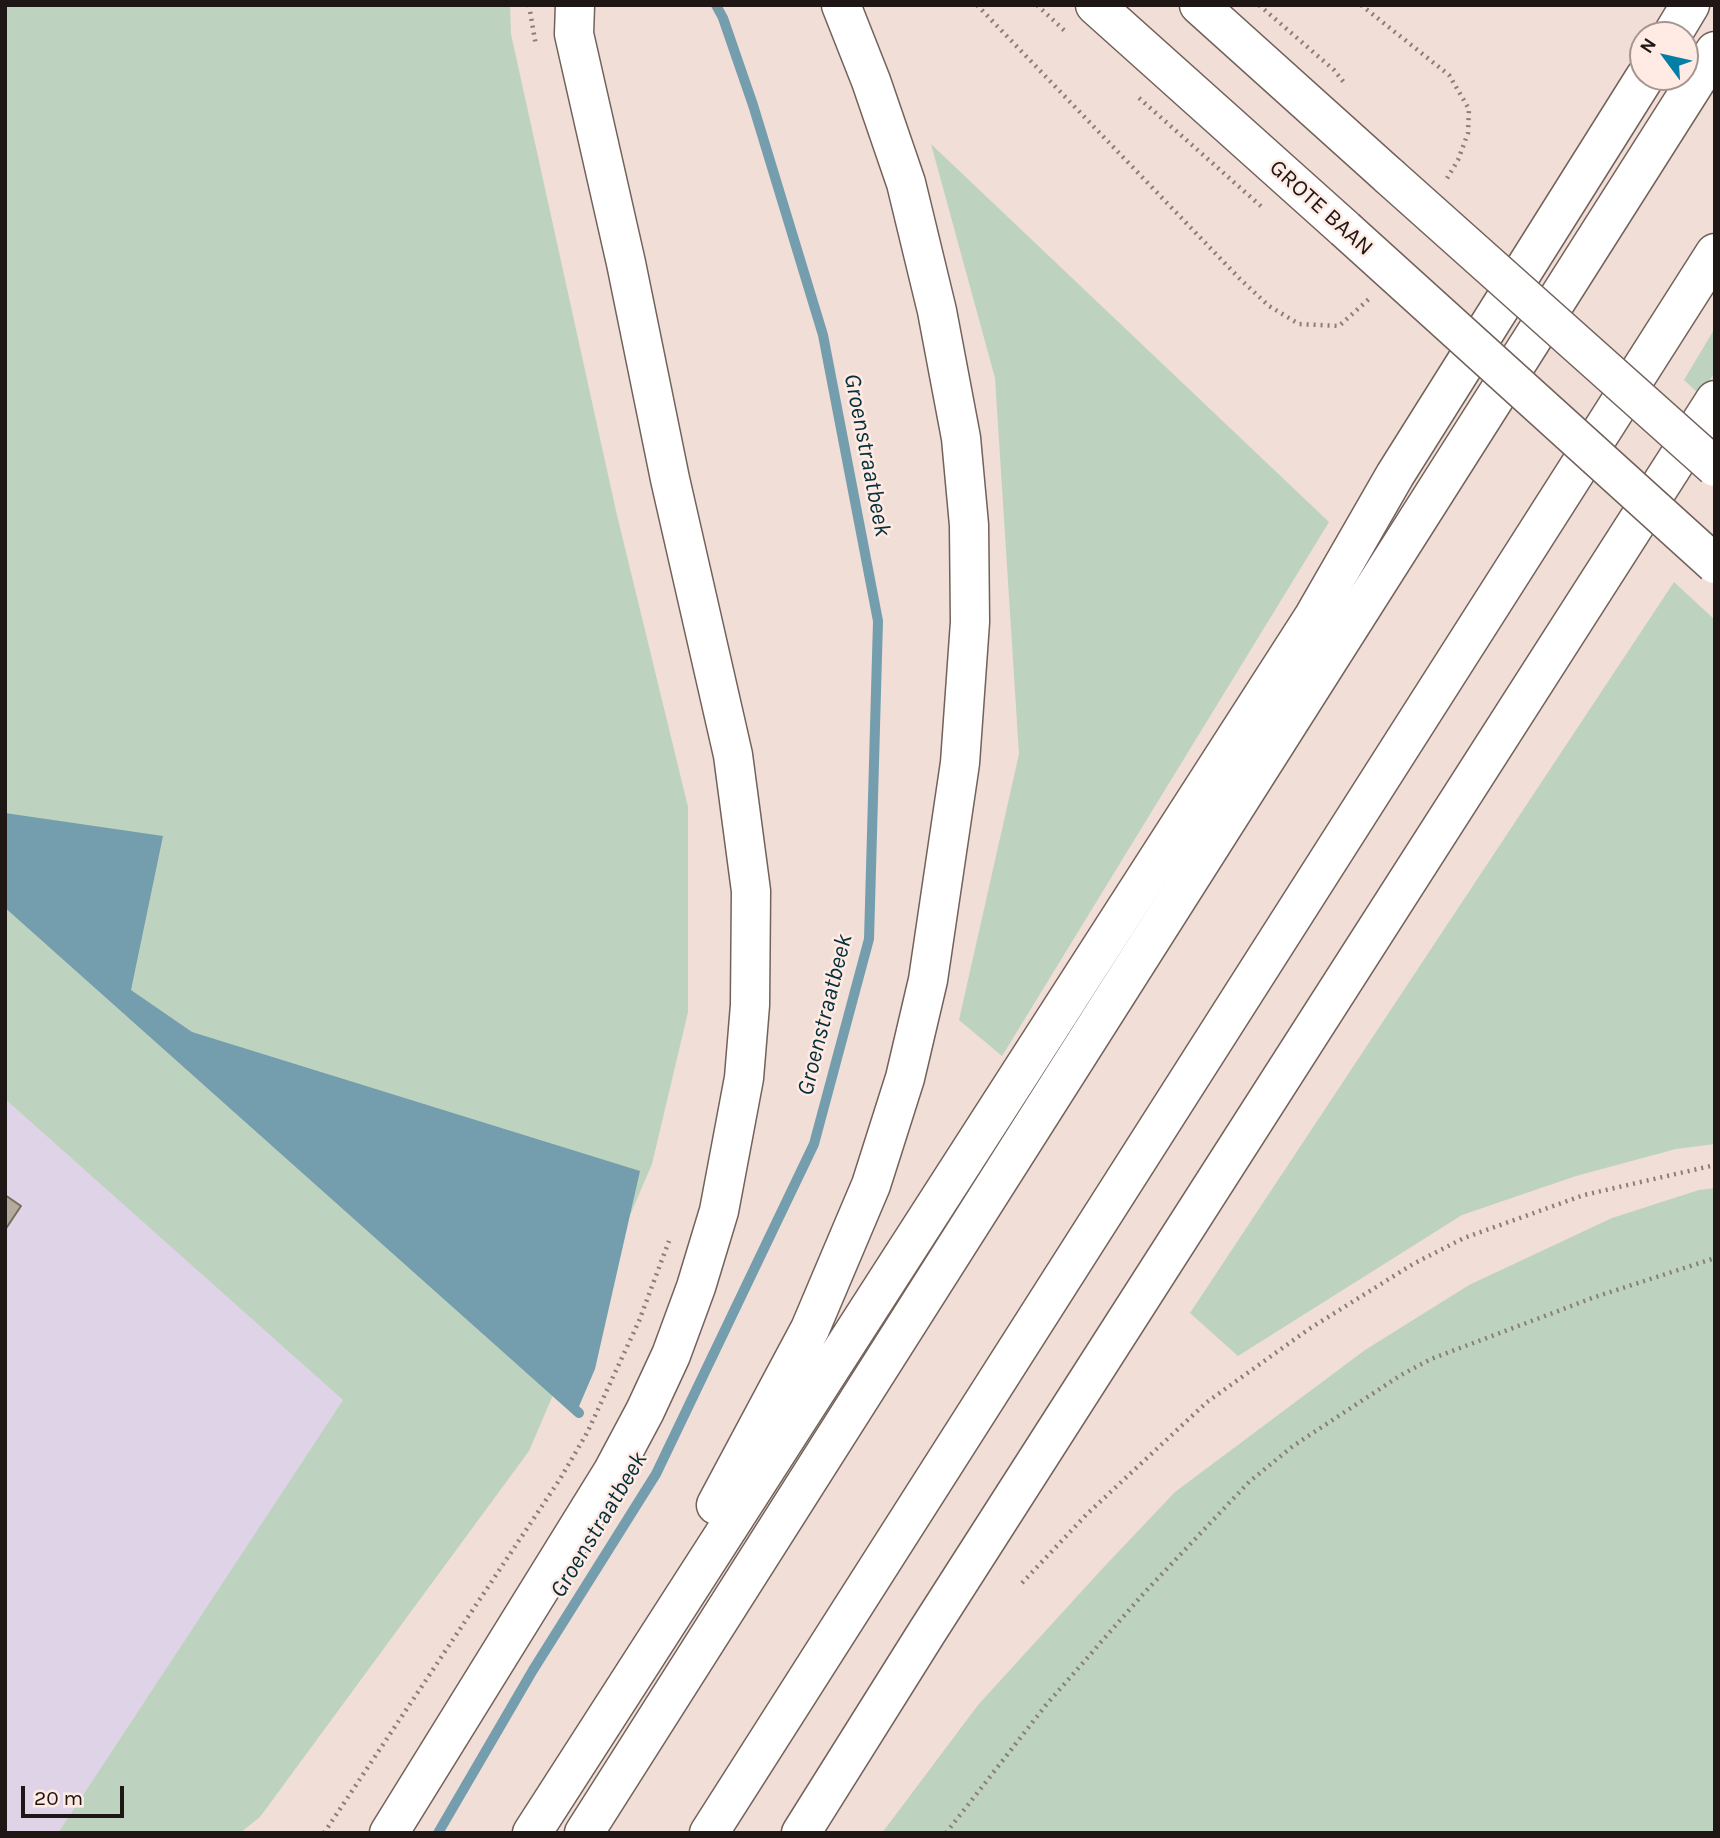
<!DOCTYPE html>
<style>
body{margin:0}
#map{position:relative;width:1720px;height:1838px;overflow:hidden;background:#f1ded6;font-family:Karla,sans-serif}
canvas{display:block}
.frame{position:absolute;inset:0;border:7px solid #1e1715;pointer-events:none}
.north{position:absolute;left:1629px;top:21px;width:70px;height:70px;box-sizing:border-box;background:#ffebe3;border:2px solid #a59691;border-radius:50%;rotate:303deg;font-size:19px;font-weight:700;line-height:28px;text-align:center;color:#1e1715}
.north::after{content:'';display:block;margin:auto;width:24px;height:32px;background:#037fa5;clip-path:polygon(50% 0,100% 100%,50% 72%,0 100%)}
.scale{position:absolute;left:21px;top:1786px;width:103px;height:32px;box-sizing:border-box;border:4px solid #1e1715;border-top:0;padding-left:9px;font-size:21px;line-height:24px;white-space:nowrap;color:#1e1715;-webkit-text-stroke:5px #ffebe3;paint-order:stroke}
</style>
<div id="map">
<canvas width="1720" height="1838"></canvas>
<div class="frame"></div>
<div class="north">N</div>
<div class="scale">20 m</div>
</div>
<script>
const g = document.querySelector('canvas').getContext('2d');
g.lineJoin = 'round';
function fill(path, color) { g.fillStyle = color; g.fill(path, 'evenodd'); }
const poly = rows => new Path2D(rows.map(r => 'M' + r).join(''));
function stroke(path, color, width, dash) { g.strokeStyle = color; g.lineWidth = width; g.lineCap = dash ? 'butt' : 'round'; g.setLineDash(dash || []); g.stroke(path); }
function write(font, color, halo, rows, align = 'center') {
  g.font = font + ' Karla,sans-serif'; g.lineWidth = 5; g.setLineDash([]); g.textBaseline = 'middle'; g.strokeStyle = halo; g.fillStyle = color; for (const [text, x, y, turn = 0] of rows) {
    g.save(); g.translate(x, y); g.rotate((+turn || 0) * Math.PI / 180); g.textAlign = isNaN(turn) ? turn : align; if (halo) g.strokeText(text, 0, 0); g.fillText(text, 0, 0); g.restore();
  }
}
fill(poly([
 [5,1099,344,1400,58,1833,5,1833]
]), '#dfd3e7');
fill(poly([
 [5,5,510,5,511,34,616,511,688,807,688,1012,652,1164,529,1451,260,1817,240,1833,58,1833,343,1400,5,1099],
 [931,144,1329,522,1002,1056,959,1020,1019,754,995,378],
 [1715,328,1715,372,1700,395,1684,380],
 [1674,582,1715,620,1715,1144,1676,1149,1576,1176,1462,1215,1238,1356,1190,1313],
 [1715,1188,1715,1833,882,1833,978,1705,1102,1569,1175,1492,1365,1350,1469,1285,1612,1218,1699,1190]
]), '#bdd3bf');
fill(poly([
 [5,813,163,836,131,990,192,1032,640,1171,595,1369,577,1411,5,901]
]), '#749ead');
stroke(poly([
 [5,901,579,1413],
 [438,1833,533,1670,656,1474,814,1144,869,939,878,621,823,335,753,105,723,18,716,5]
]), '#749ead', 10);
const building = poly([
 [5,1195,21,1206,5,1230,5,1195]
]);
fill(building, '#b6aa9c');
stroke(building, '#786e60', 2);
const tertiary = poly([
 [389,1833,613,1471,645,1411,671,1355,696,1287,719,1211,744,1078,750,1005,751,891,733,755,670,479,626,263,574,34,575,5]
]);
const trunk = poly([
 [1095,5,1345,229],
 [1199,5,1389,176],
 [1672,35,1690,5],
 [716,1505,810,1329,871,1185,905,1078,928,980,960,763,970,622,969,525,961,438,937,311,906,183,871,81,841,5],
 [532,1833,1314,616,1395,475,1645,77]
]);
const motorway = poly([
 [584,1833,1715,51],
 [709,1833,1715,253],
 [801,1833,927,1632,1715,400]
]);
stroke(tertiary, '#72625b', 41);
stroke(trunk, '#72625b', 41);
stroke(motorway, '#72625b', 41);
stroke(poly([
 [529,5,536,46],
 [977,5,1240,279,1269,306,1299,324,1339,326,1369,299],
 [1037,5,1067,33],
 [1259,5,1334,70,1346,85],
 [1361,5,1449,75,1469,109,1468,133,1458,160,1446,180],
 [1139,98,1263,208],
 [1022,1583,1087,1514,1207,1402,1309,1329,1413,1264,1464,1238,1584,1195,1715,1165],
 [324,1833,560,1479,587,1433,639,1321,669,1241],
 [946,1833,1046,1705,1144,1593,1249,1482,1293,1446,1401,1375,1431,1359,1595,1297,1715,1258]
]), '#8b7e79', 4.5, [2, 5]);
stroke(tertiary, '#fff', 38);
stroke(trunk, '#fff', 38);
stroke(motorway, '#fff', 38);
const trunkBridge = poly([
 [1389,176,1715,467],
 [1345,229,1715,564]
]);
stroke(trunkBridge, '#72625b', 41, []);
stroke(trunkBridge, '#fff', 38);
write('23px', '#1e1715', '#ffebe3', [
 ["GROTE BAAN",1321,208,42]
]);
write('italic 24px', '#042f3a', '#ffebe3', [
 ["Groenstraatbeek",867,455,79],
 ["Groenstraatbeek",825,1015,-76],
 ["Groenstraatbeek",599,1525,-59]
]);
</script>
